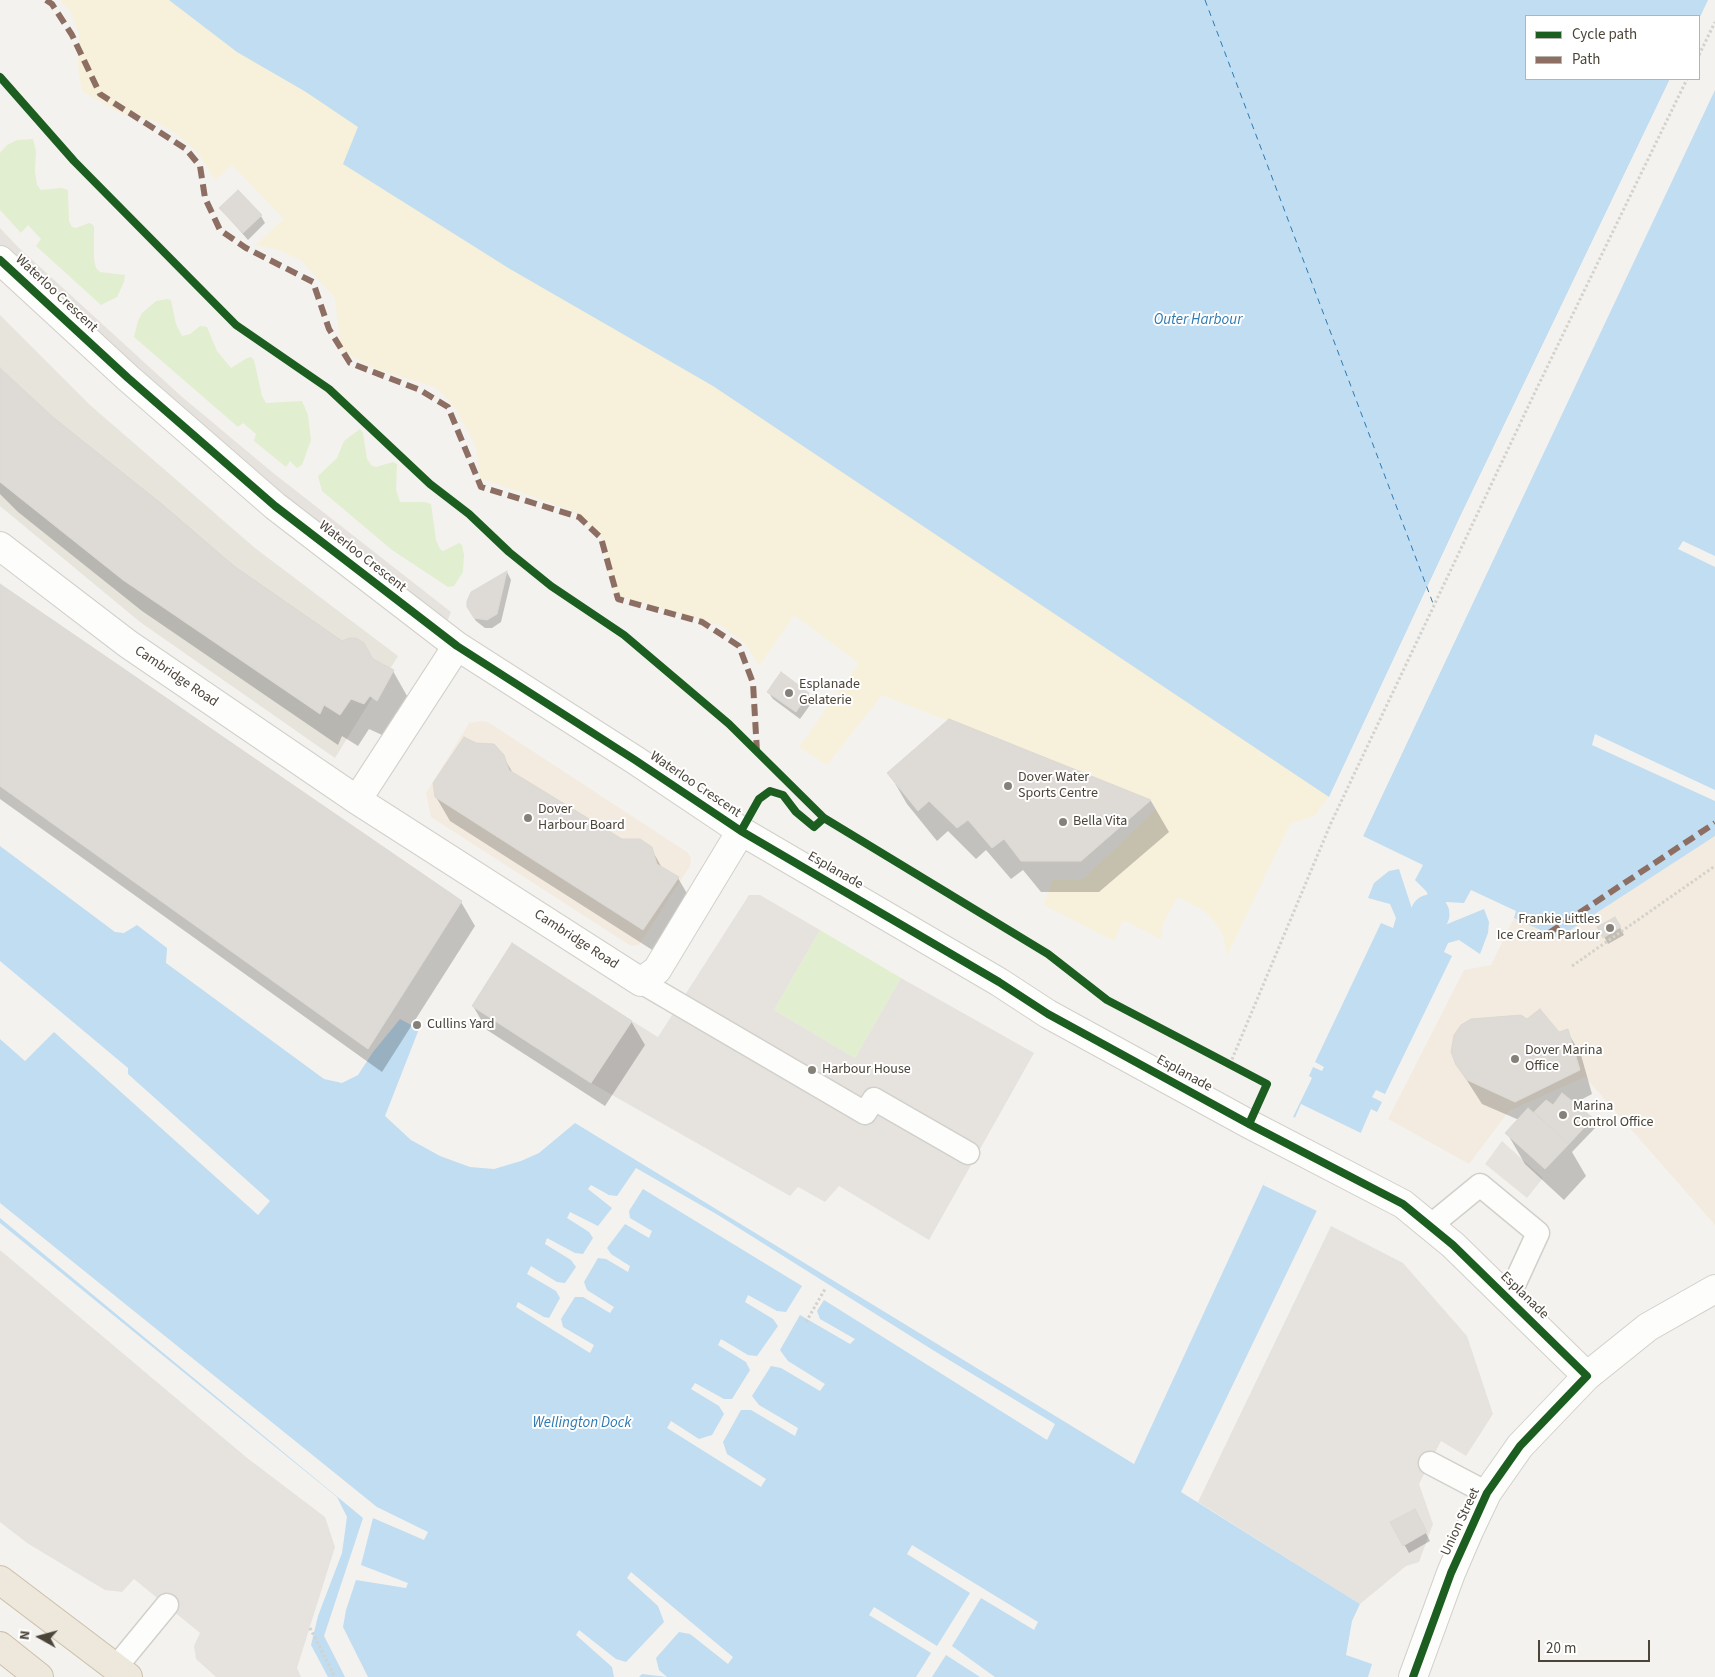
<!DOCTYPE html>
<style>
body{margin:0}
#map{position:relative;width:1715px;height:1677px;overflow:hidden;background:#f4f2ee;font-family:"Source Sans 3",sans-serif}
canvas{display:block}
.legend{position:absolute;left:1525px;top:15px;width:175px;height:65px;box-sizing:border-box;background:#fff;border:1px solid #b7b4b0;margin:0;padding:6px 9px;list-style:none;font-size:15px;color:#4b4439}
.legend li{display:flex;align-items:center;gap:10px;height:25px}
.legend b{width:25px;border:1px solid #b7b4b0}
.north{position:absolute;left:15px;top:1612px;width:50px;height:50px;-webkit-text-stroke:4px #fff;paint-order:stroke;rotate:277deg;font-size:14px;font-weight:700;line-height:20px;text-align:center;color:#4b4439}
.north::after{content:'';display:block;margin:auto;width:18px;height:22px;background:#4b4439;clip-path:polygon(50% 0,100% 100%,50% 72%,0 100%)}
.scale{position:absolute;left:1538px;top:1640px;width:112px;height:22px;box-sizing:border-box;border:2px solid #4b4439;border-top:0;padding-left:6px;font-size:15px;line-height:18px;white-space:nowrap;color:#4b4439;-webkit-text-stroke:4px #fff;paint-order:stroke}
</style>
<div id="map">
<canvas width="1715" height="1677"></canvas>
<ul class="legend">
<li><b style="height:6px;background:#1b5e20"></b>Cycle path</li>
<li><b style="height:6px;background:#8d6e63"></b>Path</li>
</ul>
<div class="north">N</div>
<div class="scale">20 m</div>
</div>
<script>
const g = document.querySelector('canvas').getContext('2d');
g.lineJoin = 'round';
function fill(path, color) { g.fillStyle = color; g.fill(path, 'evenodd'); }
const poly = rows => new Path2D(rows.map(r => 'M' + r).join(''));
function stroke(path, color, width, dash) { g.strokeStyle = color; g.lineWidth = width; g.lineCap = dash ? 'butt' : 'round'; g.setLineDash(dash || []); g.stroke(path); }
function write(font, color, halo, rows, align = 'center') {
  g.font = font + ' "Source Sans 3",sans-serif'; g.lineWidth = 4; g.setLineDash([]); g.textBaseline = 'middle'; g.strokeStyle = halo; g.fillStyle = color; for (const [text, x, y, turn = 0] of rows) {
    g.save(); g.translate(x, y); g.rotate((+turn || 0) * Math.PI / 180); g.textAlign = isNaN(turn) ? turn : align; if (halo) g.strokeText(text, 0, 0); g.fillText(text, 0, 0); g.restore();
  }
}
fill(poly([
 [0,315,90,405,255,548,398,656,335,758,140,622,0,506]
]), '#e7e4dc');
fill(poly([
 [482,721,488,722,687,852,691,858,690,866,639,945,631,946,431,817,426,793,469,723],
 [1715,836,1715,1225,1585,1077,1509,1111,1469,1164,1388,1119,1464,970,1491,965,1514,918,1558,938]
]), '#f3ebdf');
fill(poly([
 [1331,1226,1403,1263,1467,1336,1493,1414,1466,1456,1441,1441,1419,1484,1433,1524,1419,1562,1406,1566,1360,1604,1198,1502]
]), '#e6e2de');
fill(poly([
 [33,139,36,151,35,172,37,185,41,190,62,188,68,190,69,221,72,227,76,228,89,223,92,224,94,227,94,259,96,268,100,272,125,275,124,282,117,297,101,305,36,246,41,239,28,225,21,233,0,210,0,153,7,145,17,140],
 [167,299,171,300,176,324,182,336,190,334,200,326,207,327,217,351,231,368,247,358,251,357,254,360,262,396,266,403,302,401,308,415,311,440,302,465,297,468,290,461,286,467,254,441,256,434,243,423,238,427,134,337,138,321,142,313,156,301],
 [360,429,363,433,367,459,372,466,376,467,393,462,397,464,396,490,400,502,424,502,431,504,436,540,440,549,443,551,459,543,462,545,464,555,463,572,454,586,448,587,392,550,322,491,318,476,337,458,344,441],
 [820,930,901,978,855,1058,774,1010]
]), '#e1eecf');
fill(poly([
 [60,0,604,0,1329,797,1314,816,1290,824,1227,955,1223,934,1214,921,1203,910,1178,897,1163,923,1161,939,1123,920,1114,941,1044,905,1052,880,1083,879,1156,809,1151,800,882,695,827,765,799,747,859,663,794,615,759,666,745,643,720,625,615,595,601,538,573,511,480,478,476,446,454,406,435,387,375,369,341,350,335,298,301,260,276,249,255,245,284,219,232,165,215,180,198,153,177,134,152,120,120,113,82,91,78,67,79,34,71,12]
]), '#f7f0da');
fill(poly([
 [0,228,17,246,181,396,272,472,451,612,446,624,280,495,167,402,0,246],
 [749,895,760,895,820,930,774,1010,855,1058,901,978,1034,1053,929,1240,839,1186,825,1202,798,1187,790,1196,591,1083,632,1021,658,1037],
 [1502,1141,1543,1178,1527,1198,1485,1164],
 [0,1250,246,1457,325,1517,335,1547,297,1668,301,1677,216,1677,196,1659,194,1646,200,1633,134,1579,122,1592,105,1590,27,1543,0,1522]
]), '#e6e3df');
fill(poly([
 [169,0,1708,0,1699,19,1699,16,1526,16,1526,79,1670,79,1460,517,1329,797,713,386,510,269,343,164,358,127,306,92,237,52],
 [1715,90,1715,836,1558,938,1514,918,1516,911,1471,890,1464,903,1446,902,1430,914,1427,892,1415,880,1423,865,1363,836],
 [0,846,115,932,124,933,137,925,167,948,166,963,324,1079,342,1083,358,1075,373,1052,400,1019,419,1029,385,1116,411,1140,440,1156,470,1167,494,1169,521,1161,539,1153,575,1123,1134,1464,1263,1185,1299,1119,1293,1117,1312,1078,1309,1076,1313,1067,1322,1071,1324,1067,1315,1062,1381,923,1393,928,1396,918,1390,904,1368,898,1374,883,1389,871,1399,869,1413,912,1440,927,1484,909,1489,922,1488,933,1480,954,1459,940,1448,943,1444,952,1452,956,1385,1094,1376,1090,1372,1097,1382,1102,1377,1112,1371,1109,1356,1144,1350,1142,1181,1492,1360,1604,1352,1621,1346,1655,1372,1664,1368,1677,328,1677,311,1645,318,1616,342,1553,347,1517,337,1497,0,1223,0,1039,25,1061,54,1032,258,1215,270,1201,128,1074,128,1068,0,961]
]), '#c0ddf1');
fill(poly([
 [1670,79,1673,79,1462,519,1332,798,1328,800,1460,517],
 [1715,87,1363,836,1361,835,1713,89],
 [1683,541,1715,556,1715,567,1678,549],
 [1595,734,1715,790,1715,801,1592,745],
 [1301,1104,1363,1134,1358,1146,1352,1145,1319,1212,1263,1185,1296,1120,1294,1120],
 [636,1168,718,1215,936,1352,1055,1424,1047,1440,824,1300,817,1311,820,1319,855,1339,850,1344,800,1315,780,1350,788,1361,825,1384,820,1391,781,1368,771,1366,752,1396,759,1405,798,1428,795,1436,751,1410,741,1410,723,1442,727,1454,766,1479,761,1487,667,1428,671,1421,699,1439,712,1435,724,1414,719,1406,691,1389,695,1383,724,1399,732,1399,750,1370,746,1362,718,1345,721,1339,748,1355,757,1356,778,1326,773,1319,745,1302,748,1295,777,1311,786,1312,802,1286,643,1189,629,1211,630,1218,652,1231,649,1238,625,1224,607,1248,611,1254,630,1266,628,1272,606,1259,598,1258,584,1282,587,1290,614,1307,610,1313,583,1297,575,1297,561,1319,563,1327,594,1345,590,1353,516,1307,518,1302,544,1317,549,1318,560,1298,556,1291,527,1274,531,1266,557,1282,565,1283,576,1267,571,1260,545,1244,547,1238,575,1253,583,1254,593,1238,589,1232,567,1218,570,1212,598,1226,612,1208,588,1189,591,1185,609,1195,617,1196],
 [0,1203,377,1507,428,1532,424,1540,373,1518,361,1565,408,1583,406,1588,356,1580,346,1610,343,1627,368,1677,345,1677,324,1636,363,1518,0,1218],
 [912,1545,1038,1622,1034,1630,981,1598,952,1646,995,1677,980,1677,946,1655,932,1677,916,1677,931,1653,869,1615,874,1607,937,1646,970,1593,907,1554],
 [631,1572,733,1657,728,1664,690,1634,679,1632,656,1658,659,1670,667,1677,642,1674,639,1677,614,1677,612,1667,576,1635,579,1630,616,1659,626,1662,664,1622,658,1606,627,1578]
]), '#f4f2ee');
fill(poly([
 [221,209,261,216,265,223,248,240],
 [0,369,53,419,233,567,342,642,393,671,411,703,382,735,369,729,358,746,342,736,338,745,142,611,18,512,0,494],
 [507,572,511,580,501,622,492,628,485,628,476,621,471,613,472,593],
 [0,586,461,902,475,926,382,1072,0,799],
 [768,692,808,694,813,701,800,719,773,699],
 [949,721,1151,801,1169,832,1099,892,1041,892,1023,870,1011,879,986,850,976,859,948,831,937,841,907,804,889,773],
 [503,756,514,775,622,840,651,848,662,868,678,878,692,902,657,953,450,821,436,797],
 [1615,918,1624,935,1608,944,1599,927],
 [473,1006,631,1021,645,1045,605,1106,487,1030],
 [1567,1031,1581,1055,1592,1094,1573,1104,1592,1119,1596,1127,1572,1152,1586,1176,1564,1200,1525,1164,1507,1133,1519,1120,1482,1104,1457,1065],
 [1418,1518,1430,1541,1409,1553,1392,1523]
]), '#0003');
stroke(poly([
 [1404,966,1430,914]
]), '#c0ddf1', 39);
stroke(poly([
 [1205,0,1434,606]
]), '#2e7ab2', 1, [6, 5]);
const building = poly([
 [238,190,262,215,243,233,219,208,238,190],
 [0,368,54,418,163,505,234,566,342,641,349,638,356,638,364,643,373,659,394,670,377,701,370,696,364,704,351,699,340,715,324,705,320,714,123,580,0,482,0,368],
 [507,571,497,614,487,620,474,618,467,607,467,601,471,592,507,571],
 [0,584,462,901,368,1049,0,786,0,584],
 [781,672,809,693,796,712,767,692,781,672],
 [949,719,1151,800,1081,861,1021,861,1004,839,992,848,968,820,957,828,929,801,918,811,887,773,949,719],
 [464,737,476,743,494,744,504,755,509,770,622,839,640,839,652,847,657,864,679,877,643,930,435,797,433,783,464,737],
 [1615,917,1621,927,1603,938,1597,927,1615,917],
 [512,943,632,1021,591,1083,472,1006,512,943],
 [1540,1009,1559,1032,1568,1029,1580,1070,1515,1102,1467,1080,1456,1065,1451,1052,1454,1035,1461,1025,1471,1019,1521,1015,1527,1019,1540,1009],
 [1562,1093,1593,1118,1569,1144,1534,1112,1546,1100,1553,1105,1562,1093],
 [1528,1108,1569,1144,1545,1169,1505,1133,1528,1108],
 [1415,1509,1427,1532,1403,1546,1390,1522,1415,1509]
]);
fill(building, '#dedbd6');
stroke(building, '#dcd9d4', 1);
const lane = poly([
 [641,982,865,1113,874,1099,968,1153],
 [1430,1226,1480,1185,1538,1233,1508,1298],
 [1430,1463,1487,1493],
 [116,1667,167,1605]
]);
const street = poly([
 [0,260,128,378,275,506,457,646,635,760,741,831,999,982,1048,1014,1249,1124,1403,1204,1453,1245,1587,1376],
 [0,546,128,644,357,800,641,982,657,970,741,831],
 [357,800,457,646],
 [1413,1677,1451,1573,1469,1531,1487,1493,1520,1446,1587,1376,1648,1327,1715,1289]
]);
const highway = poly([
 [0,1580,128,1677],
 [0,1646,39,1677]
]);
stroke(lane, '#d2d0cb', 25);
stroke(street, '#d2d0cb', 30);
stroke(highway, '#ccbfa9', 30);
stroke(poly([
 [1699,55,1715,22],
 [1572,966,1715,866],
 [1230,1064,1331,823,1536,390,1687,79],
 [806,1322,825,1289],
 [310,1628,335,1677]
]), '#d3d2cc', 3, [2.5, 2.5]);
stroke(lane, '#fdfdfc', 22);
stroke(street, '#fdfdfc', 28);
stroke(highway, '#ede8db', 28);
stroke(poly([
 [46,0,52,4,72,35,100,94,186,149,200,166,205,198,220,230,246,248,313,282,329,329,350,363,420,390,448,407,481,487,579,517,601,538,618,599,702,622,739,646,753,683,757,752],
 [1549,933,1715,823]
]), '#8d6e63', 6, [12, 6]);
stroke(poly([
 [0,77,74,161,236,325,329,389,430,484,469,514,509,552,551,586,624,635,729,724,824,818,1048,954,1107,1000,1267,1084,1249,1124],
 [0,260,128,378,275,506,457,646,635,760,741,831,999,982,1048,1014,1249,1124,1403,1204,1453,1245,1587,1376,1520,1446,1487,1493,1451,1573,1413,1677],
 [741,831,759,799,770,791,783,795,796,812,814,827,824,818]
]), '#1b5e20', 8);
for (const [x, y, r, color] of [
 [789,693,5,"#868178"],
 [1008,786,5,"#868178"],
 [528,818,5,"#868178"],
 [1063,822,5,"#868178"],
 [1610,928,5,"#868178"],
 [417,1025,5,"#868178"],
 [1515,1059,5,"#868178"],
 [812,1070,5,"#868178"],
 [1563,1115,5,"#868178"]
]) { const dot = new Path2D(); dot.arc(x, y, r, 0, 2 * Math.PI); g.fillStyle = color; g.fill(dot); stroke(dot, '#fff', 2); }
write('14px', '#4b4439', '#fff', [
 ["Waterloo Crescent",56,294,43],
 ["Waterloo Crescent",362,557,38],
 ["Cambridge Road",176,677,34],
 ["Waterloo Crescent",695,785,34],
 ["Esplanade",835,871,30],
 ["Cambridge Road",576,940,33],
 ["Esplanade",1184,1074,29],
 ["Esplanade",1524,1296,44],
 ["Union Street",1461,1522,-65]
]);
write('14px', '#4b4439', '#fff', [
 ["Esplanade",799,685],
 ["Gelaterie",799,701],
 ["Dover Water",1018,778],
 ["Sports Centre",1018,794],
 ["Dover",538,810],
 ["Harbour Board",538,826],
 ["Bella Vita",1073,822],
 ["Frankie Littles",1600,920,"right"],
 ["Ice Cream Parlour",1600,936,"right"],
 ["Cullins Yard",427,1025],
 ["Dover Marina",1525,1051],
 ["Office",1525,1067],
 ["Harbour House",822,1070],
 ["Marina",1573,1107],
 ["Control Office",1573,1123]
], 'left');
write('italic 15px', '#2e7ab2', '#fff', [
 ["Outer Harbour",1198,321],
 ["Wellington Dock",582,1424]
]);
</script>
